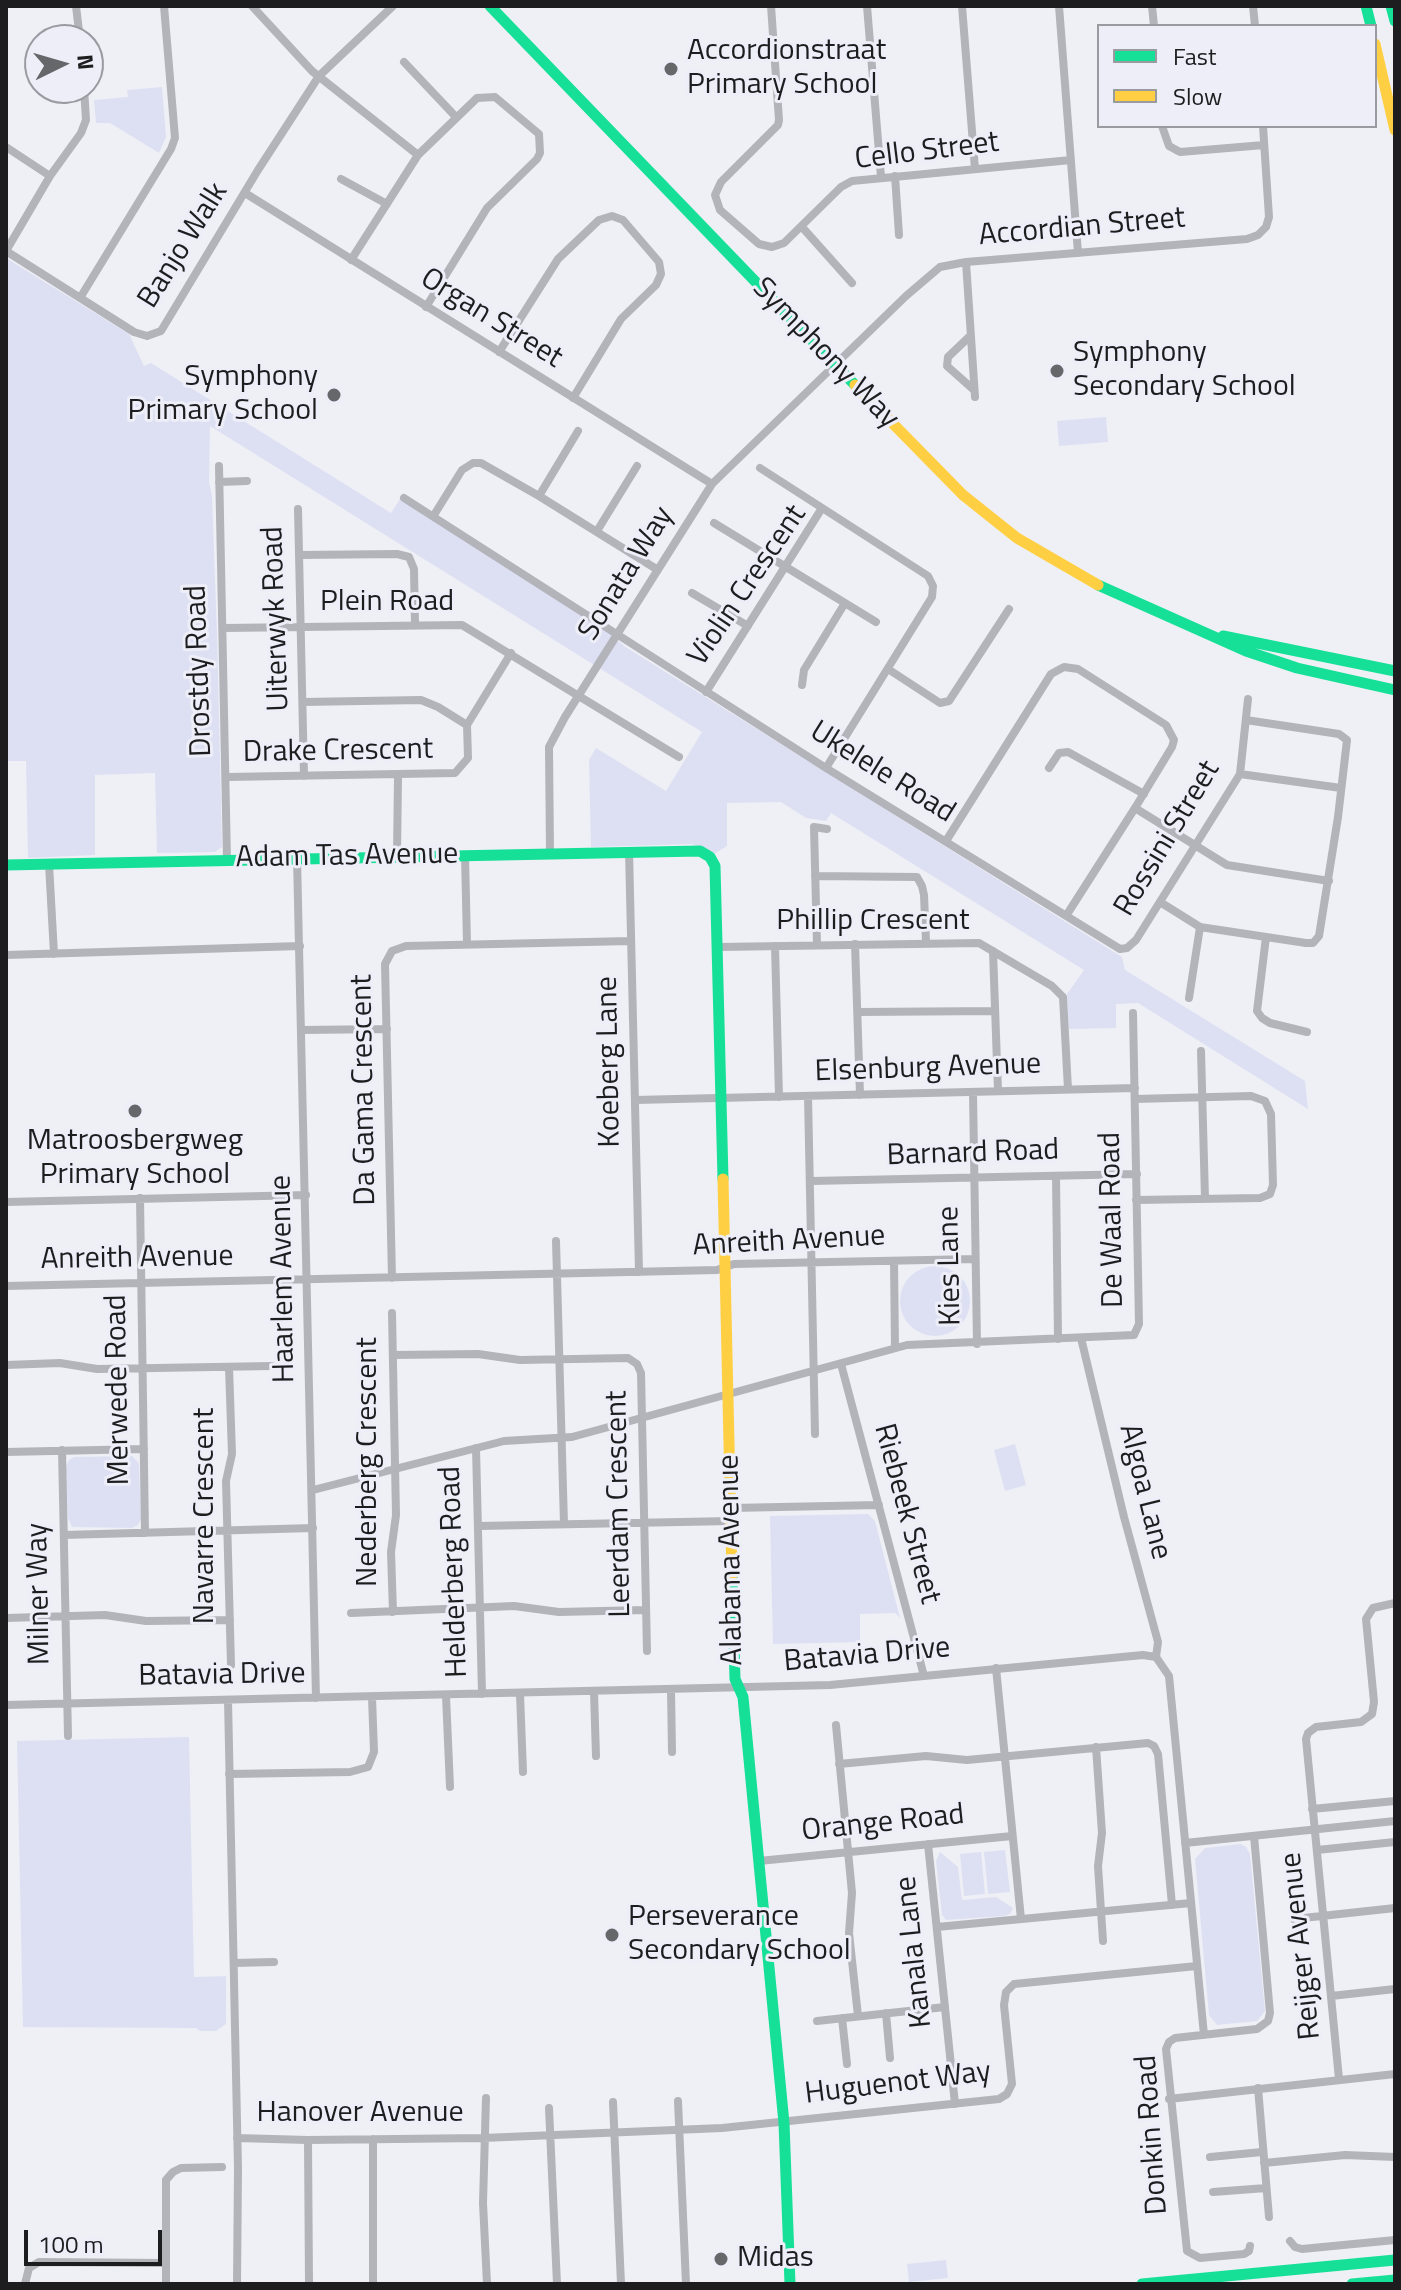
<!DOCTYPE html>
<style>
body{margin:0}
#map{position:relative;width:1401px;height:2290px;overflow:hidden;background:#eff0f5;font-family:"Titillium Web",sans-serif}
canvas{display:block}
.frame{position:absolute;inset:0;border:8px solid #1d1d20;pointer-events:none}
.legend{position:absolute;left:1097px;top:24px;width:280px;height:104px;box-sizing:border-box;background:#edeef7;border:2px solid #9a9aa1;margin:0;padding:10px 14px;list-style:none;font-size:24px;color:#1d1d20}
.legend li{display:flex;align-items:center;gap:16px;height:40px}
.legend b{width:40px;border:2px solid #9a9aa1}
.north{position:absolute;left:24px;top:24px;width:80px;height:80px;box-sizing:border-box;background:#edeef7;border:2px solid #9a9aa1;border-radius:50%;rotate:85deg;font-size:22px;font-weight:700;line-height:32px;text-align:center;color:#1d1d20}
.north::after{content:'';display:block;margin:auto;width:28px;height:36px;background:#66676b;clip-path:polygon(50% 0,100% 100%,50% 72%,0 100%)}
.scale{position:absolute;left:24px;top:2230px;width:138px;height:36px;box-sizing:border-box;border:4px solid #1d1d20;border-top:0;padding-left:10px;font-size:24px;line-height:28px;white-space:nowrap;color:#1d1d20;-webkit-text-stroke:6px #edeef7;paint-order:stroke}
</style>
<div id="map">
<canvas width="1401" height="2290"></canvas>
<div class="frame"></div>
<ul class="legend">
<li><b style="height:10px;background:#16e098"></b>Fast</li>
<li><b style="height:10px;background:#ffcf43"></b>Slow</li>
</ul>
<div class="north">N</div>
<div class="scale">100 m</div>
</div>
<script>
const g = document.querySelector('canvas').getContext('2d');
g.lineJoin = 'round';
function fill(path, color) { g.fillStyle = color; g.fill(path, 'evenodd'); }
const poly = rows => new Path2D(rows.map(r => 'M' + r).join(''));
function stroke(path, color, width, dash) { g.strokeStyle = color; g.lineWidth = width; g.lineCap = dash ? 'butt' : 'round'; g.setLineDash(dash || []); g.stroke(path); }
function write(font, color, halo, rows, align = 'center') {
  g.font = font + ' "Titillium Web",sans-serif'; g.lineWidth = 6; g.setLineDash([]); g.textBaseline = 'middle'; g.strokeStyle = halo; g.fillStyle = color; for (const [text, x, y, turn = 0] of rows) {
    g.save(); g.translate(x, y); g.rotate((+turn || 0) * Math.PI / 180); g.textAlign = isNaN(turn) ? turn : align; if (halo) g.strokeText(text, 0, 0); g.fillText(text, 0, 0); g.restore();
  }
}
fill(poly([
 [162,87,166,137,159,153,110,123,96,123,94,100,128,97,127,90],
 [6,258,129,334,144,366,151,363,391,513,400,499,607,631,624,646,1122,957,1125,970,1305,1081,1308,1109,1138,1003,1116,1004,1116,1028,1069,1029,1067,994,1084,970,831,813,826,821,806,818,781,802,727,803,727,846,714,854,692,844,591,847,589,760,596,748,666,791,702,732,210,426,209,482,212,496,217,633,222,847,215,852,157,853,155,773,95,775,95,855,28,858,26,761,6,761],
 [1106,417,1108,442,1059,446,1057,421],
 '900 1301a35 35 0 1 1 70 0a35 35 0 1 1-70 0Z',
 [1015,1444,1026,1485,1005,1491,994,1450],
 [132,1456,139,1463,141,1519,138,1525,132,1528,72,1527,68,1518,66,1467,69,1460,74,1457],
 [868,1514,875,1521,900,1618,895,1613,860,1614,860,1642,773,1644,770,1516],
 [189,1737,194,1977,226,1976,226,2024,216,2031,200,2031,196,2028,23,2027,17,1741],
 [1241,1844,1246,1847,1250,1854,1265,2011,1257,2021,1217,2025,1209,2015,1195,1859,1205,1848],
 [1005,1850,1010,1892,988,1894,984,1852],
 [940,1852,958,1867,962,1900,996,1897,1013,1908,1010,1914,1004,1916,946,1920,942,1915,936,1861],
 [981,1852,985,1894,964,1896,960,1854],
 [946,2260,948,2278,909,2282,907,2264]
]), '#dde0f3');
stroke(poly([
 [76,6,80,40],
 [252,6,312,71,418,155],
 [771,6,779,120,778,125,721,182,715,195,720,210,759,244,772,247,784,243,841,187,852,181,1071,160],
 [867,6,881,177],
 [962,6,975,169],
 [1059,6,1078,253],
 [1152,6,1154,26],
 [1253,6,1255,26],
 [404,62,456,117],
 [1162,126,1169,146,1180,152,1264,145],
 [6,147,50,176],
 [895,176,899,235],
 [341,179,387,204],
 [245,193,712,484],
 [802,227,852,283],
 [6,251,134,332,147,336,161,331,258,170,319,76,393,6],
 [6,251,50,176,81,133,86,120,84,88],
 [351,260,418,155,477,98,495,97,539,134,540,153,537,159,487,208,426,307],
 [966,262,975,397],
 [80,298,171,149,175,138,164,6],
 [969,337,948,357,947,366,974,390],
 [499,352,558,259,599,220,612,216,623,220,659,262,661,274,656,285,621,319,573,398],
 [219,466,227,860],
 [760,468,928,576,933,586,932,597,826,768],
 [219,482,247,481],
 [539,496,578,431],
 [404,498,826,768,1120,949,1127,948,1136,940,1240,774,1248,699],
 [298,509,304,776],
 [434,515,462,470,473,463,481,463,539,496,658,570],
 [714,523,876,622],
 [597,531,637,466],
 [300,555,397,554,409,557,414,569,415,624],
 [692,593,748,626],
 [224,628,462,625,679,757],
 [888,669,940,703,949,701,1009,609],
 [802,685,804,670,845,603],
 [706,692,822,508],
 [303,702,421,700,438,707,467,725],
 [1049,768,1059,753,1068,752,1144,794],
 [1240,774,1341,788],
 [227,777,455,773,468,758,467,725,511,653],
 [1135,808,1227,865,1329,881],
 [946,841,1051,674,1064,667,1078,669,1166,725,1174,740,1172,747,1135,808,1066,916],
 [629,851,639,1272],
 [550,853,549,747,565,717,712,484,906,296,940,267,966,262,1247,239,1258,235,1266,227,1269,217,1263,126],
 [465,855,467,944],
 [397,856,398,776],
 [297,858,316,1698],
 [49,864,54,954],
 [815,876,917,877,922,886,924,895,926,942],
 [1160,902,1200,927,1306,943,1313,943,1319,936,1338,817,1347,740,1339,734,1246,720],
 [1266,937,1257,1011,1262,1018,1270,1023,1307,1032],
 [855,944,860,1095],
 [817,945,814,827,827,829],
 [775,946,779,1097],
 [719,947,979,943,1052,986,1063,997,1068,1089],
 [993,951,998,1091],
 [6,955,300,946],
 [1189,998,1200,927],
 [858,1012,995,1011],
 [302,1030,387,1029],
 [1201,1051,1205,1198],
 [973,1092,977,1344],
 [808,1096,815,1434],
 [1135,1099,1251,1096,1265,1101,1271,1114,1273,1185,1270,1194,1260,1198,1136,1200],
 [635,1100,1135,1088],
 [1056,1176,1058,1339],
 [811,1181,1137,1174],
 [140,1198,145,1533],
 [6,1202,306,1195],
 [556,1241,564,1524],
 [894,1261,895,1348],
 [392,1278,385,964,392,951,406,946,631,941],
 [6,1286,717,1270,734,1264,975,1259],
 [392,1313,396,1515,391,1552,393,1612],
 [1081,1338,1124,1517,1158,1642,1156,1657],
 [393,1355,478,1354,520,1360,628,1358,637,1364,641,1373,647,1651],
 [841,1364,924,1676],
 [6,1365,60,1363,97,1369,272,1366],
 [229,1367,232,1454,226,1481,231,1665],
 [476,1448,482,1694],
 [62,1450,68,1736],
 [6,1452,144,1449],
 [313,1490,504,1441,572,1437,907,1345,1134,1335,1139,1324,1133,1013],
 [731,1508,879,1505],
 [479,1526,731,1521],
 [64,1535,313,1528],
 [351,1613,514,1606,559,1612,646,1610],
 [6,1618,105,1615,146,1621,230,1620],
 [996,1668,1021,1919],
 [671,1690,672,1752],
 [594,1692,596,1756],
 [520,1694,523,1772],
 [446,1696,450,1787],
 [228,1700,238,2168,237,2284],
 [6,1705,830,1685,1143,1655,1156,1657,1169,1676,1204,2035],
 [836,1725,852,1893,849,1933,858,2016],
 [1096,1747,1102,1833,1098,1866,1103,1941],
 [839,1764,926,1756,967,1760,1148,1743,1154,1746,1158,1754,1172,1905],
 [229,1774,350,1772,368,1767,374,1752,372,1697],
 [1312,1809,1395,1801],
 [1185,1843,1395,1821],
 [928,1844,955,2104],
 [1317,1850,1395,1842],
 [759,1861,1012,1836],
 [1294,1919,1395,1908],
 [937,1927,1191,1903],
 [234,1963,274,1962],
 [1331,1996,1395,1989],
 [886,2013,890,2058],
 [842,2018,847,2064],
 [817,2021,945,2007],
 [1339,2079,1306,1739,1308,1733,1316,1727,1361,1722,1372,1714,1374,1702,1366,1619,1373,1608,1395,1603],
 [1258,2088,1269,2217],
 [486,2098,483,2203,487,2284],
 [1169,2099,1395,2074],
 [678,2101,686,2284],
 [613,2102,621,2284],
 [549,2108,557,2284],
 [237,2138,308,2140,483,2138,722,2128,999,2099,1007,2094,1012,2084,1004,2005,1006,1992,1014,1984,1197,1966],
 [308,2140,309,2284],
 [1210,2157,1262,2152],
 [1264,2163,1345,2155,1395,2157],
 [1213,2192,1266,2188],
 [1290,2241,1295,2247,1302,2249,1395,2240],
 [1250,2246,1249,2251,1244,2254,1200,2258,1187,2251,1166,2049,1169,2042,1175,2038,1257,2029,1268,2021,1270,2013,1254,1836],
 [25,2284,29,2268,39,2262,166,2263],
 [166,2284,166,2180,173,2172,181,2168,222,2167],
 [373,2284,373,2139]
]), '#b3b3ba', 8);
stroke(poly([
 [490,6,855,385],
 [1366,6,1371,26],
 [1391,6,1395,21],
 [1098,585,1246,651,1297,668,1395,690],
 [1223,636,1395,671],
 [6,865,700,851,710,857,715,866,723,1179],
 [732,1575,735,1679,743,1697,784,2123,790,2284],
 [1142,2284,1395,2260],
 [1352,2284,1395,2280]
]), '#16e098', 11);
stroke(poly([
 [1375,44,1395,130],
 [855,385,963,495,1017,538,1098,585],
 [723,1179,732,1575]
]), '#ffcf43', 11);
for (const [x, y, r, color] of [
 [671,69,8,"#66676b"],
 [1057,371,8,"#66676b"],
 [334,395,8,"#66676b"],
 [135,1111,8,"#66676b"],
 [612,1935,8,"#66676b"],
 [721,2259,8,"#66676b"]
]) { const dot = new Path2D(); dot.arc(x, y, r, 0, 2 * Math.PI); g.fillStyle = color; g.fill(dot); stroke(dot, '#edeef7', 3); }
write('30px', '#1d1d20', '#edeef7', [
 ["Accordionstraat",687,52],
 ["Primary School",687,86],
 ["Symphony",1073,354],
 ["Secondary School",1073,388],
 ["Symphony",318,378,"right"],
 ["Primary School",318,412,"right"],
 ["Matroosbergweg",135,1142,"center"],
 ["Primary School",135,1176,"center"],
 ["Perseverance",628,1918],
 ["Secondary School",628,1952],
 ["Midas",737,2259]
], 'left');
write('30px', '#1d1d20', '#edeef7', [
 ["Cello Street",927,152,-7],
 ["Accordian Street",1082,228,-5],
 ["Banjo Walk",184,246,-58],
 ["Organ Street",491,319,32],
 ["Symphony Way",825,354,46],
 ["Sonata Way",627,574,-58],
 ["Violin Crescent",748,586,-56],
 ["Plein Road",387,603],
 ["Uiterwyk Road",277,619,-92],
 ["Drostdy Road",200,671,-92],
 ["Drake Crescent",338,752,-1],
 ["Ukelele Road",882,773,32],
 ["Rossini Street",1168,839,-59],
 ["Adam Tas Avenue",347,857,-1],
 ["Phillip Crescent",873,922],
 ["Koeberg Lane",610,1062,-91],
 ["Elsenburg Avenue",928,1069,-2],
 ["Da Gama Crescent",365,1090,-91],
 ["Barnard Road",973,1154,-2],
 ["De Waal Road",1113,1220,-91],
 ["Anreith Avenue",789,1242,-3],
 ["Anreith Avenue",137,1259,-1],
 ["Kies Lane",951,1266,-91],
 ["Haarlem Avenue",284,1279,-91],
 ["Merwede Road",119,1390,-91],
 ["Nederberg Crescent",369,1462,-90],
 ["Algoa Lane",1144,1492,76],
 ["Leerdam Crescent",620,1504,-91],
 ["Riebeek Street",906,1514,75],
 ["Navarre Crescent",206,1516,-90],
 ["Alabama Avenue",732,1560,-91],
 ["Helderberg Road",455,1572,-92],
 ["Milner Way",40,1594,-91],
 ["Batavia Drive",867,1656,-5],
 ["Batavia Drive",222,1676,-1],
 ["Orange Road",883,1824,-6],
 ["Reijger Avenue",1302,1946,-96],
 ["Kanala Lane",915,1952,-96],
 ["Huguenot Way",898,2084,-7],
 ["Hanover Avenue",360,2114],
 ["Donkin Road",1153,2135,-94]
]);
</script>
